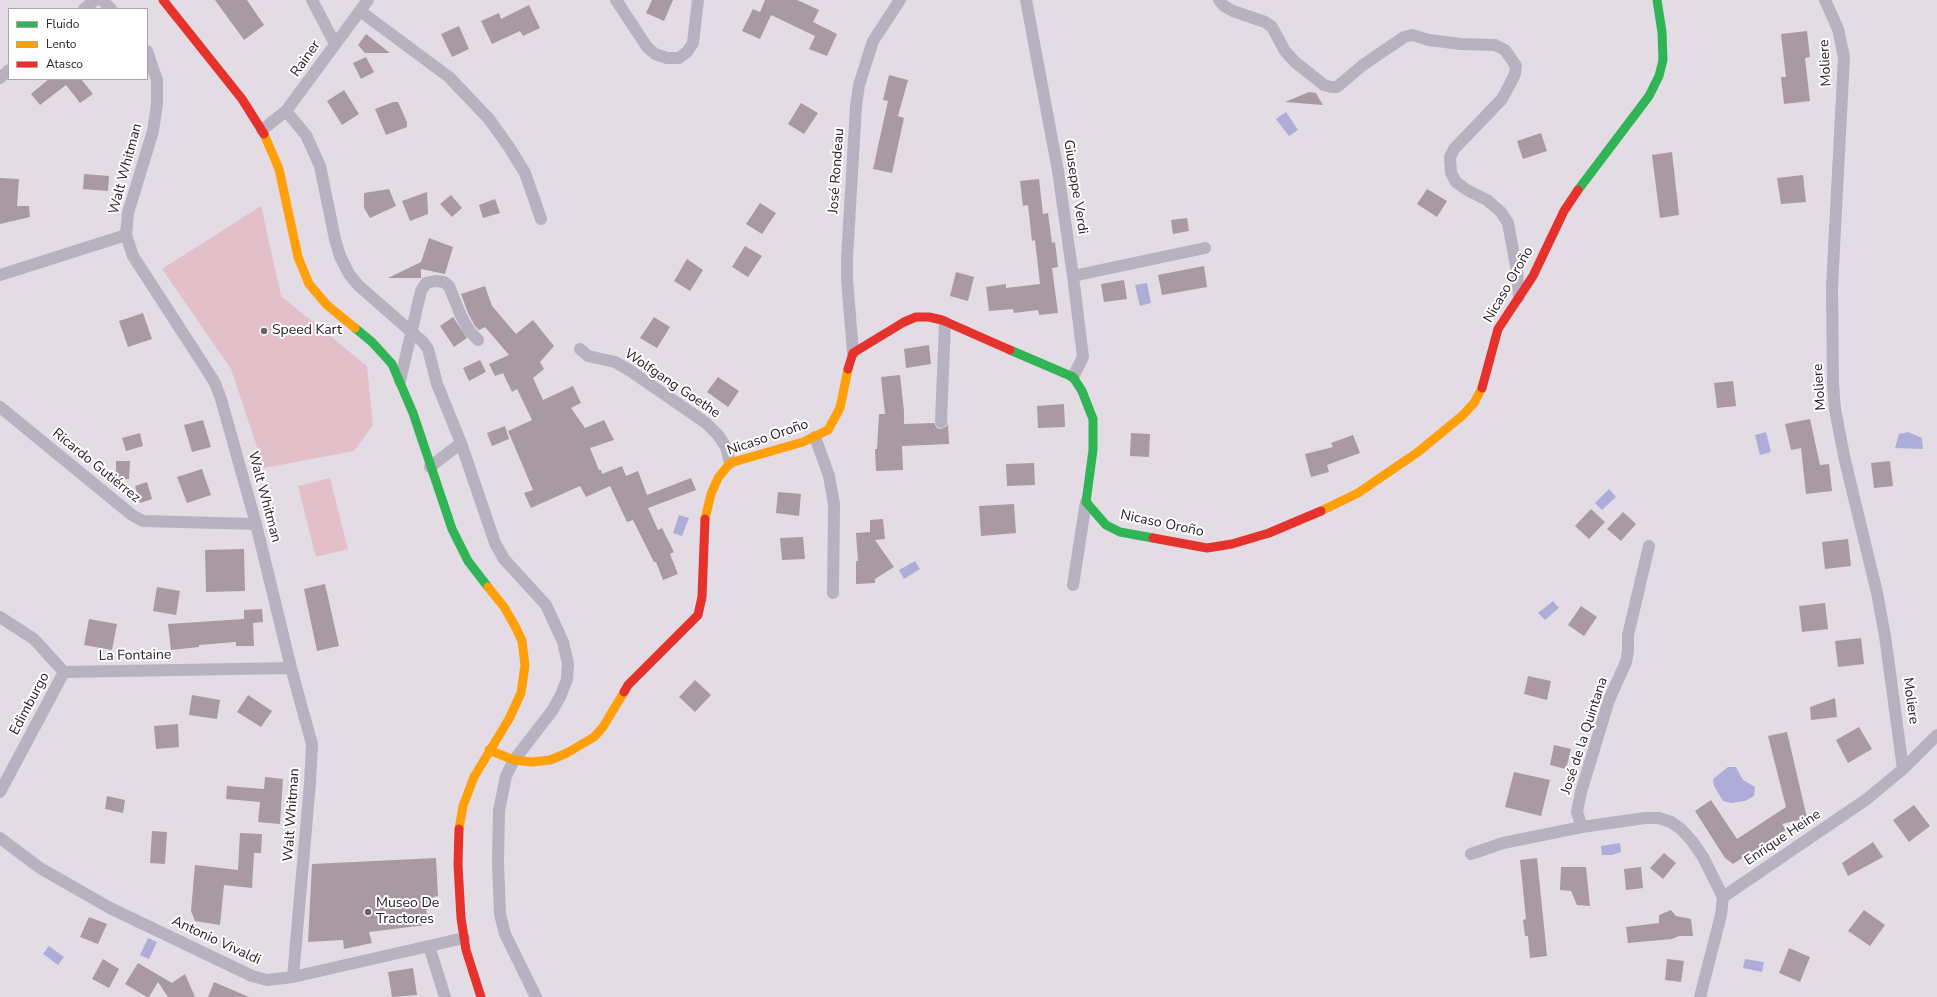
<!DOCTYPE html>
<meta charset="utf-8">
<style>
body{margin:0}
#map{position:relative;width:1937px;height:997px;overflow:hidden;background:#e4dce5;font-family:"Nunito Sans",sans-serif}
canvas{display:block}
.legend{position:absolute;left:8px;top:8px;width:140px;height:72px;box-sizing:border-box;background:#fff;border:1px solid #a8a6a8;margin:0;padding:5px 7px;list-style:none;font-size:12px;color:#262026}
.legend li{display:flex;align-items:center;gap:8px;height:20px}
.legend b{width:20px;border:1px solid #a8a6a8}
</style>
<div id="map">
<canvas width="1937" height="997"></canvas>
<ul class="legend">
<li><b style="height:5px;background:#30b455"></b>Fluido</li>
<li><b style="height:5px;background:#ff9f0a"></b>Lento</li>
<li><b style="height:5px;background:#e5322d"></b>Atasco</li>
</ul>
</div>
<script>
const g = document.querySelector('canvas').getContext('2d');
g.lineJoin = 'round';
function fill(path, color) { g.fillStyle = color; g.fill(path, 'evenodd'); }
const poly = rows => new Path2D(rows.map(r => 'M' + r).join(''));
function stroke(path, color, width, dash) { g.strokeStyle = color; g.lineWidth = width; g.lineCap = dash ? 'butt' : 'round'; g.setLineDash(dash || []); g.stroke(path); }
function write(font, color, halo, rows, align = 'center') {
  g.font = font + ' "Nunito Sans",sans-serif'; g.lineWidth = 4; g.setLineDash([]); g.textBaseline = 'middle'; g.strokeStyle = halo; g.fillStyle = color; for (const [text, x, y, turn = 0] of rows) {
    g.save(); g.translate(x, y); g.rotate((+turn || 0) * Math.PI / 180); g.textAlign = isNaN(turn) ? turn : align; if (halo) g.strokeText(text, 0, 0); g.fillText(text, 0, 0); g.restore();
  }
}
fill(poly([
 [261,206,281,296,367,366,373,425,354,451,264,468,231,369,162,269],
 [330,478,348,549,316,557,298,486]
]), '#e2bfc9');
fill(poly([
 [1286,112,1298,130,1289,136,1276,119],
 [1147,283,1151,303,1140,306,1135,285],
 [1766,432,1771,452,1760,455,1755,435],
 [1908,432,1922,438,1923,449,1895,448,1899,434],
 [1609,489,1616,497,1602,510,1595,503],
 [679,515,689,518,682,536,673,533],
 [915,561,920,569,904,579,899,570],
 [1553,601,1559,608,1545,620,1538,613],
 [1728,767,1736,767,1743,780,1755,787,1754,796,1745,801,1731,803,1723,801,1714,786,1713,779],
 [1620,843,1621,852,1612,855,1602,855,1601,846],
 [148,938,157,942,149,959,140,955],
 [49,946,64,957,58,965,43,954],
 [1745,959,1764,962,1762,972,1743,968]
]), '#aeadda');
fill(poly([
 [215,0,247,0,264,25,244,40],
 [652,0,673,0,664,21,646,13],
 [765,0,797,0,819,10,813,22,837,34,827,56,809,49,815,36,771,15,760,39,742,31,753,9,760,12],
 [529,5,540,28,523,36,520,31,492,44,481,21,499,13,501,19],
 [459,26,469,49,452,57,441,34],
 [1807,31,1810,57,1805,58,1810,101,1784,104,1781,77,1786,77,1781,34],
 [366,34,390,53,365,53,358,45],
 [366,57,374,72,361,79,353,63],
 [889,75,908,80,898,116,904,118,892,173,873,169,888,101,883,100],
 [49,79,81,79,93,94,80,103,66,85,40,105,31,94],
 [344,90,359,114,342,125,327,101],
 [1309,92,1316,93,1323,105,1285,102],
 [393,102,398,102,407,122,407,127,386,135,375,109],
 [801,103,818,113,804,134,788,124],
 [1541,133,1547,151,1523,159,1517,141],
 [1672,152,1679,215,1660,218,1652,155],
 [84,174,109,176,108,191,83,189],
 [1803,175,1806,202,1781,204,1777,178],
 [0,178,19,179,17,206,29,206,30,217,0,224],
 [1039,179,1043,214,1048,213,1052,243,1055,242,1058,267,1052,268,1058,313,1039,315,1038,310,1014,313,1013,309,989,311,986,287,1006,284,1006,288,1040,284,1035,240,1032,241,1028,205,1023,206,1020,181],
 [389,189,396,206,370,218,364,208,364,193],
 [1427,189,1447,201,1437,217,1417,204],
 [427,192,428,214,410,221,402,201],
 [451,195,462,208,452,217,440,204],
 [495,199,500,213,483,218,479,205],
 [760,203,776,213,762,234,746,224],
 [1187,218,1189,231,1173,234,1171,220],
 [429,238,453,247,445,274,421,269,421,278,388,278,421,262],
 [745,246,762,256,748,277,732,267],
 [687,259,703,270,690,291,674,281],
 [1204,266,1207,287,1162,295,1158,275],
 [956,272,974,277,968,301,950,296],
 [1124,280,1127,299,1104,302,1101,284],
 [485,286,492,306,516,334,533,320,554,346,540,362,544,369,533,378,543,400,573,386,581,403,571,408,585,428,604,420,614,440,590,448,599,470,601,470,602,474,622,466,626,476,638,471,647,495,691,478,696,490,648,508,658,530,662,528,674,552,670,554,678,574,663,580,656,562,654,562,633,520,627,522,610,486,586,497,580,486,531,508,524,493,533,490,508,431,532,420,517,389,512,392,503,373,495,376,489,364,509,355,485,327,479,330,475,326,468,313,461,294],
 [143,313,152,339,128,347,119,321],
 [453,317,467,338,454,347,440,326],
 [654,317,670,327,657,348,640,338],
 [929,345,931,364,906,368,904,349],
 [480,360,486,372,469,381,463,368],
 [900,375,904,411,904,424,934,423,937,428,941,429,947,426,948,422,949,444,902,446,903,470,876,471,875,449,877,449,879,414,885,414,881,377],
 [718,377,739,391,728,407,707,392],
 [1733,381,1736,406,1717,408,1714,383],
 [1064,404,1065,427,1038,428,1037,406],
 [1810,419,1820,465,1829,464,1832,491,1806,494,1801,448,1791,450,1785,424],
 [203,420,211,447,192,452,184,425],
 [505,426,509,439,492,446,487,433],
 [140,433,143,446,126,451,122,438],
 [1131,433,1150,434,1149,457,1130,456],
 [1353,435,1360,453,1327,465,1329,472,1311,477,1305,454,1333,447,1331,443],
 [116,461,130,461,129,479,116,479],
 [1890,461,1893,486,1874,488,1871,463],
 [1034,463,1035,485,1007,486,1006,464],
 [202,469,211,495,187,503,177,477],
 [147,482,152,499,140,503,135,486],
 [778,492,801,494,799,516,776,513],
 [1014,504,1016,533,981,536,979,506],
 [1591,509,1605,522,1589,539,1575,526],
 [1623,512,1636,524,1621,541,1607,529],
 [883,519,885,539,875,540,894,567,875,579,875,583,856,584,856,561,858,561,856,533,870,532,870,520],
 [803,537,805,559,782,560,780,538],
 [1848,539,1851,566,1825,569,1822,542],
 [244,549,245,591,206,592,205,550],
 [325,584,339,646,317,651,304,589],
 [157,587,180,591,176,615,153,611],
 [1825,603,1828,629,1802,632,1799,606],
 [1581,606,1597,617,1584,636,1568,625],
 [262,609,263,622,253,623,254,646,236,646,236,642,199,645,199,647,171,650,168,624,244,619,244,610],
 [89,619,117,624,112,650,84,645],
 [1861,638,1864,664,1838,667,1835,641],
 [1528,676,1551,681,1547,700,1524,694],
 [695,680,711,695,695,712,679,697],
 [192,695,220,700,217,719,189,715],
 [248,695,272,711,261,727,237,712],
 [1835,698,1837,717,1811,720,1810,707],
 [178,724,179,747,156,749,154,726],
 [1859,727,1872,749,1848,763,1836,740],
 [1787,732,1807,818,1782,824,1786,830,1733,864,1725,858,1695,811,1711,800,1737,839,1786,807,1768,736],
 [1554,745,1571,749,1566,769,1550,765],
 [1514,772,1550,780,1541,816,1505,807],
 [265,777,283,779,280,824,258,822,260,802,226,799,227,786,264,789],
 [107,796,125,800,123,813,105,809],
 [1914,805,1930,826,1909,842,1893,820],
 [152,831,167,832,165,864,150,863],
 [240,833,262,834,261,853,254,853,252,888,224,885,220,925,195,921,191,911,195,865,238,870],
 [1873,842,1883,857,1848,876,1842,863],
 [1664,853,1676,863,1663,879,1650,868],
 [436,858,438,896,427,899,426,925,369,932,372,943,344,949,343,940,308,942,312,864],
 [1537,858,1547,956,1530,958,1528,936,1525,936,1523,920,1526,919,1520,860],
 [1561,867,1586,867,1590,906,1577,905,1571,891,1560,890],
 [1641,867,1643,888,1626,890,1624,869],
 [1671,910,1676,916,1691,919,1693,936,1679,936,1672,939,1628,943,1626,927,1659,923,1659,915],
 [1864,910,1885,925,1870,946,1848,931],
 [89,917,107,924,98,944,80,937],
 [1789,948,1810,957,1800,982,1779,973],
 [103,959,119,969,109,988,92,979],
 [1667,959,1684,961,1681,982,1665,980],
 [138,963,172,983,185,974,195,997,168,997,158,982,149,997,147,997,125,984],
 [413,968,417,995,392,997,388,972],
 [214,982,249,997,208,997]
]), '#a899a3');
stroke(poly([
 [102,0,111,9],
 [312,0,335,44],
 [616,0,647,47,655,54,667,58,679,58,687,52,693,43,698,0],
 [1026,0,1058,171,1073,276,1083,357,1073,377],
 [1219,0,1224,6,1233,11,1265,22,1272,27,1285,51,1295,62,1324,85,1331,87,1337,87,1363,65,1404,37,1412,35,1429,40,1461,44,1495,45,1505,50,1516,66,1515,74,1510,84,1502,99,1454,149,1450,157,1451,173,1456,182,1467,190,1487,200,1501,212,1508,223,1517,272,1519,297],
 [1825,0,1838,29,1844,57,1832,287,1833,385,1835,409,1844,456,1877,593,1885,636,1903,769],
 [84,9,95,0],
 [360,11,449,77,489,119,509,147,525,173,541,219],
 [147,51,157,80,157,104,153,131,128,213,126,235,133,256,203,364,215,383,221,399,256,524,291,668,312,744,310,783,293,977],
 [0,78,9,70],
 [286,111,306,135,320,166,335,239,340,256,349,274,358,285,423,342,428,349,437,384,461,443,495,543,504,559,546,605,563,642,568,664,567,679,561,695,552,711,514,760,506,776,499,811,498,862,500,914,505,934,536,997],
 [262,130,286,111,368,0],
 [0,275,126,235],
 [1073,276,1205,248],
 [580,349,588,356,615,362,629,370,706,423,718,435,726,447,730,463],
 [853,353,847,279,847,258,856,106,859,85,873,41,900,0],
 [400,381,421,291,426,283,435,281,444,282,449,286,461,316,469,330,478,340],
 [0,407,132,515,143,521,256,524],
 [941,422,945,322],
 [815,437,829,476,834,504,833,593],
 [430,467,461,443],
 [1649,546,1628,635,1628,651,1626,662,1609,700,1581,792,1577,812,1582,827,1645,818,1659,818,1671,822,1681,829,1692,841,1703,857,1723,897],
 [1073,585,1086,502],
 [0,617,34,639,64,672,291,668],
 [0,792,64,672],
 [0,838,40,868,110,908,252,976,267,980,293,977,464,938],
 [1471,854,1503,843,1582,827],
 [429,946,445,997],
 [1700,997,1721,915,1723,897,1867,799,1903,769,1937,735]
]), '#b8b2c0', 12);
stroke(poly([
 [1578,190,1649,96,1659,76,1663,60,1662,32,1657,0],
 [355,328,372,342,392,364,413,413,452,529,468,561,488,587],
 [1010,350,1073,377,1082,391,1093,419,1093,450,1086,502,1106,525,1120,532,1153,538]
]), '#30b455', 9);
stroke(poly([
 [264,134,279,169,298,257,309,284,327,305,355,328],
 [1321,511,1358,493,1418,452,1463,415,1474,403,1482,388],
 [705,519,711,494,718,478,730,463,803,442,828,430,840,408,848,369],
 [489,750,514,760,531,762,550,760,567,753,594,737,603,727,624,692],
 [459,829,463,806,474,777,509,719,521,693,525,665,522,641,515,626,504,607,488,587]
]), '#ff9f0a', 9);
stroke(poly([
 [163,0,242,99,264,134],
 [848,369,853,353,904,322,916,317,929,317,942,320,1010,350],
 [1482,388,1498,329,1533,276,1564,211,1578,190],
 [1153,538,1207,548,1232,544,1269,533,1321,511],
 [624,692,628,685,698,615,702,597,705,519],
 [459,829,458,865,461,918,466,950,481,997]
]), '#e5322d', 9);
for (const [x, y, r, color] of [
 [264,331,4,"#686269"],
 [368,912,4,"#686269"]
]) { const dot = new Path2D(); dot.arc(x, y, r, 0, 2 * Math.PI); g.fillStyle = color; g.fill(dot); stroke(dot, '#fff', 1.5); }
write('14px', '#262026', '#fff', [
 ["Rainer",306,59,-55],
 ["Moliere",1826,63,-93],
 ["Walt Whitman",126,169,-75],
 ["José Rondeau",837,171,-86],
 ["Giuseppe Verdi",1075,187,81],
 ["Nicaso Oroño",1509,285,-60],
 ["Wolfgang Goethe",672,384,34],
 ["Moliere",1820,387,-94],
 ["Nicaso Oroño",768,438,-19],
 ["Ricardo Gutiérrez",96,466,39],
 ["Walt Whitman",264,497,75],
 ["Nicaso Oroño",1162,524,12],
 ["La Fontaine",135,656,-1],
 ["Moliere",1910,701,82],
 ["Edimburgo",30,704,-62],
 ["José de la Quintana",1585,736,-72],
 ["Walt Whitman",292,815,-86],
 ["Enrique Heine",1783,838,-34],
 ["Antonio Vivaldi",216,941,25]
]);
write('14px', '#262026', '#fff', [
 ["Speed Kart",272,331],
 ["Museo De",376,904],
 ["Tractores",376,920]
], 'left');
</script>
